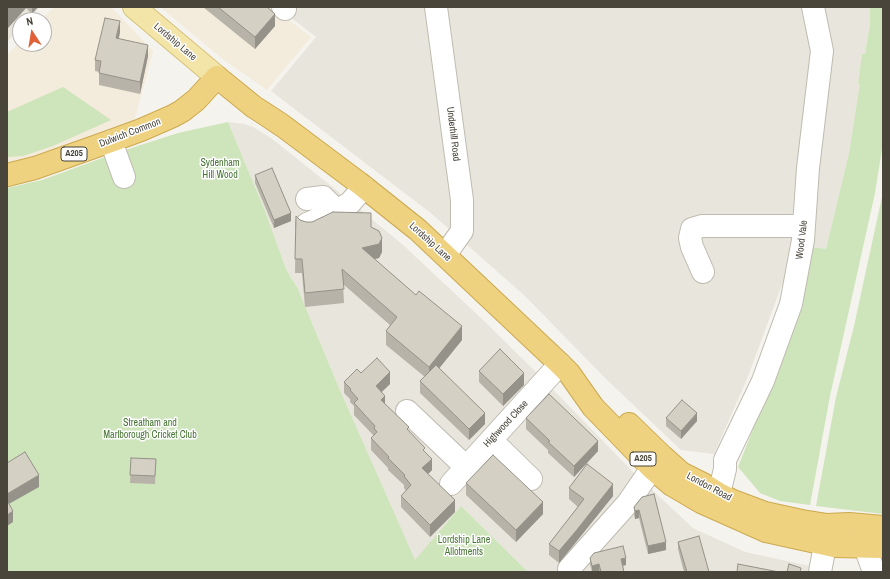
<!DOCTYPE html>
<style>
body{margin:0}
#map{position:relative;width:890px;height:579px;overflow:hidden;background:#f5f3ed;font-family:"Archivo Narrow",sans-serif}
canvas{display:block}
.frame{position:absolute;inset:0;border:8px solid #49453b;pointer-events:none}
.north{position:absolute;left:12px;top:12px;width:40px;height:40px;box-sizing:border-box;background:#fff;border:1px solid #b6b5b1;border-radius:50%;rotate:348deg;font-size:11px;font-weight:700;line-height:16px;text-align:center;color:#49453b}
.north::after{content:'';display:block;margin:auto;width:14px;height:18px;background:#e16037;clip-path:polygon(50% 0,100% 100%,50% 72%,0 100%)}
</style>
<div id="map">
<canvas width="890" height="579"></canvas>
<div class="frame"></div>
<div class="north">N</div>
</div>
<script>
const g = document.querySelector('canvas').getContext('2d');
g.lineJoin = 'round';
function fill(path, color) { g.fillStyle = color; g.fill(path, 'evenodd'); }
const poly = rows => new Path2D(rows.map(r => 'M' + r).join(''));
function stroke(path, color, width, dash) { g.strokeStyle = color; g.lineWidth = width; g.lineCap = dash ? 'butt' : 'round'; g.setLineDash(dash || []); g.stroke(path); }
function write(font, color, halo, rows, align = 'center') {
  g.font = font + ' "Archivo Narrow",sans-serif'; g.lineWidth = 3; g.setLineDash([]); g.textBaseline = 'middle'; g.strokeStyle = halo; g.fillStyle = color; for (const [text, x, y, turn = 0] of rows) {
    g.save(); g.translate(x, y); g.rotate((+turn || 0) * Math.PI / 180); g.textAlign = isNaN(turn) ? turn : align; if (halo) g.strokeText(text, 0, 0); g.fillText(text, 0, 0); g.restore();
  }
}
fill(poly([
 [7,7,40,7,27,20,20,20,20,28,7,42],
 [277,7,870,7,870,24,865,54,862,55,858,83,861,84,849,153,826,249,790,243,784,279,747,379,714,454,681,450,605,378,525,296,432,214,271,91,316,37],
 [228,122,244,124,253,127,271,138,335,189,402,244,481,318,539,375,636,475,693,528,745,552,838,572,528,572,461,506,415,561,339,388,297,287,291,278,286,269,265,211]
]), '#e8e5dc');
fill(poly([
 [54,7,111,7,153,51,134,122,7,168,7,55,20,42,20,44,44,44,44,20,41,20],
 [160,7,272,7,311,37,267,90,224,60]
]), '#f3ebdb');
fill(poly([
 [870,7,883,7,883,143,875,193,830,396,810,505,780,501,760,493,738,467,803,304,812,247,826,249,849,153,860,84,858,84,862,54,865,54,870,24],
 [63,87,111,120,53,146,23,156,7,157,7,112],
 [228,122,265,211,286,269,291,278,297,287,339,388,415,560,461,506,528,572,7,572,7,188,42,180,116,153,178,133],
 [883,192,883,514,816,506,836,397,854,326]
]), '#cee4bb');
const minor = poly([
 [283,7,285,9],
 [436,7,462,200,462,231,445,255],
 [111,141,124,177],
 [307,199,323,197,330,204,333,213],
 [307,224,333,213,350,203,364,187],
 [703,272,692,247,690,238,692,229,702,226,804,226],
 [407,411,466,467],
 [491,440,531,479],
 [451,484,560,364],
 [719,494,725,469,725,460,763,381,791,304,803,240,808,168,822,51,813,7],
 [851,535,856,540,865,547,874,572],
 [570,572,569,569,628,503,652,468],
 [820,572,825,545]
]);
const major = poly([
 [134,7,217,77]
]);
const highway = poly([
 [7,175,35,168,111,141,141,130,173,116,182,111,196,100,217,77,254,107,265,114,283,126,359,183,418,230,560,364,569,373,593,407,652,468,672,485,701,502,766,531,834,546,883,547],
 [629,424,662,456,681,473,703,484,719,494,733,501,765,513,802,521,827,525,849,524,883,527]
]);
stroke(minor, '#bfbbb0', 24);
stroke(major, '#d7c379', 24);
stroke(highway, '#cca94f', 24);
stroke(minor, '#fff', 22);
stroke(major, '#f3e4a8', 22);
stroke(highway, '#eed27f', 22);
fill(poly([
 [7,7,38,7,32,14,26,8,8,28,7,27],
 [203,7,267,7,275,26,255,49],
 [120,32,119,38,148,56,140,94,99,85,99,72,95,71,95,60],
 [255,175,291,221,274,228,255,183],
 [296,216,300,220,306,222,371,227,382,252,379,258,374,259,462,340,439,368,485,424,469,440,420,393,420,381,425,377,386,345,386,331,390,325,343,284,344,303,305,307,302,273,295,273],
 [479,371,524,385,503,406,479,382],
 [344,382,390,384,382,392,385,404,425,452,432,470,428,474,455,512,430,537,401,507,401,496,406,491,404,488,404,485,388,470,388,468,371,450,371,438,374,436,354,415,354,406,350,402,350,399,344,393],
 [526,418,598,451,574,477,548,453,548,450,526,429],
 [666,418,697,421,681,439,666,426],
 [131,458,156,459,155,484,130,483],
 [466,483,543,514,516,542,466,495],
 [569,488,613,496,576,542,559,563,549,555,549,544,578,507,569,499],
 [642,497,666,550,648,554,639,518,635,519,634,515,634,507],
 [678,542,709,572,684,572,678,549],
 [590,558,626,565,623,566,624,572,599,572,599,571,592,572,590,564]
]), '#b7b3a9');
fill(poly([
 [8,7,26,7,26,8,8,28],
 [32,7,38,7,32,14],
 [275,14,275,26,255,49,255,37],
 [120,21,120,32,116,49,116,38],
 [148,45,148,56,140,94,140,82],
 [291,213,291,221,274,228,274,220],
 [382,238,382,252,379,258,362,262,362,248],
 [462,326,462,340,429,381,429,367],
 [390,372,390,384,376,397,376,386],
 [524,373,524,385,503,406,503,394],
 [385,396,385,407,381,400],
 [485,413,485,424,469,440,469,429],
 [697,413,697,421,681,439,681,431],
 [598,441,598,451,574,477,574,466],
 [432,459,432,470,422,480,422,468],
 [39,475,39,487,7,505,7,494],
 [613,484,613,496,576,542,559,563,559,551],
 [455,500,455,512,430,537,430,525],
 [543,502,543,514,516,542,516,530],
 [639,510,639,518,635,519,635,511],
 [13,511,13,522,7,526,7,515],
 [666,542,666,550,648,554,648,546],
 [626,558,626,565,621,566,621,559],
 [599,564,599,571,592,572,592,566]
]), '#959289');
const building = poly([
 [218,7,267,7,275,14,255,37,218,7],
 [105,18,120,21,116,38,148,45,140,82,99,73,101,61,95,60,105,18],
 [272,168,291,213,274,220,255,175,272,168],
 [333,212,371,213,371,227,379,231,382,238,379,244,362,248,416,295,419,291,462,326,429,367,386,331,397,317,342,269,344,289,305,293,302,259,295,259,296,216,300,220,306,222,312,222,333,212],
 [500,349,524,373,503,394,479,371,500,349],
 [377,358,390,372,376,386,385,396,381,400,409,427,407,429,425,448,423,450,432,459,422,468,455,500,430,525,401,496,411,485,404,476,405,475,388,458,389,457,371,438,377,432,374,428,375,426,354,403,358,399,350,390,351,389,344,382,357,369,361,373,377,358],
 [436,365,485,413,469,429,420,381,436,365],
 [549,394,598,441,574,466,548,442,550,441,526,418,549,394],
 [682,400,697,413,681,431,666,418,682,400],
 [25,452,39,475,7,494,7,463,25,452],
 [493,455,543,502,516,530,466,483,493,455],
 [131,458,156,459,155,476,130,475,131,458],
 [587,464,613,484,576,531,559,551,549,544,584,499,569,488,587,464],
 [654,494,666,542,648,546,639,510,635,511,634,507,642,497,654,494],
 [7,500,13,511,7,515,7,500],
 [699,536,709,572,687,572,678,542,699,536],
 [623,546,626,558,621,559,624,572,601,572,599,564,592,566,590,558,594,553,623,546],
 [738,564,779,572,737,572,738,564],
 [789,564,801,568,800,572,787,572,789,564]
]);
fill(building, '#d5d0c4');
stroke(building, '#959289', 1);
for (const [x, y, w] of [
 [74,154,26],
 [643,459,26]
]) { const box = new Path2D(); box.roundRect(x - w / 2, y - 7, w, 14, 3); g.fillStyle = '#fff'; g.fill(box); stroke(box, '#49453b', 1); }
write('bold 9px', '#49453b', null, [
 ["A205",74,154],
 ["A205",643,459]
]);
write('10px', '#49453b', '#fff', [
 ["Lordship Lane",175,42,40],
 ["Dulwich Common",130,133,-21],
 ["Underhill Road",453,134,83],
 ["Wood Vale",802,240,-83],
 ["Lordship Lane",430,242,42],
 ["Highwood Close",506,424,-47],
 ["London Road",709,487,28]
]);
write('10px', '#477534', '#fff', [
 ["Sydenham",220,163],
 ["Hill Wood",220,175],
 ["Streatham and",150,423],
 ["Marlborough Cricket Club",150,435],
 ["Lordship Lane",464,540],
 ["Allotments",464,552]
]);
</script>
